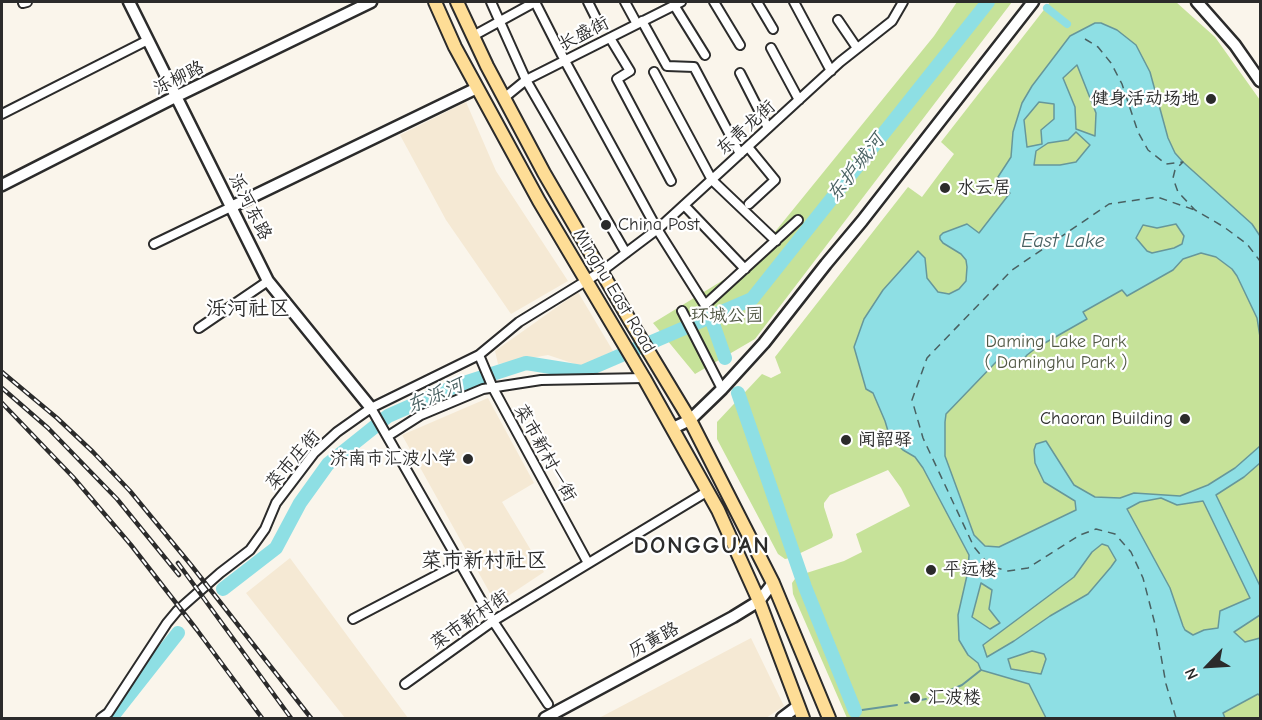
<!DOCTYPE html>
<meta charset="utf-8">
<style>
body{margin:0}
#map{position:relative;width:1262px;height:720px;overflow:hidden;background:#faf5eb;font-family:"Comic Neue",sans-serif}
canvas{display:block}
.frame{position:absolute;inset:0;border:3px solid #2b2b2b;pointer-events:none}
.north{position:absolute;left:1178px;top:636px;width:60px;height:60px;-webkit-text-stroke:4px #fff;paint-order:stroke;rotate:245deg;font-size:16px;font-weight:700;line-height:24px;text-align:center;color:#2b2b2b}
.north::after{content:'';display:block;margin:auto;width:21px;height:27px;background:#2b2b2b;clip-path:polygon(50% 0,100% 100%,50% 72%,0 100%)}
</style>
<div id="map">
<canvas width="1262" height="720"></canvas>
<div class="frame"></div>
<div class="north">N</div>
</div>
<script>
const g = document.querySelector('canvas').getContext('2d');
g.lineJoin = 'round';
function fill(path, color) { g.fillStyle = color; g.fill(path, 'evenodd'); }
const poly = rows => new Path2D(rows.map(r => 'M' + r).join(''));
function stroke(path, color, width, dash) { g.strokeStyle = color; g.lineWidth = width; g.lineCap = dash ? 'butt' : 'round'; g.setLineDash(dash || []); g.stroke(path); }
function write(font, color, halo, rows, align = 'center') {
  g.font = font + ' "Comic Neue","LXGW WenKai TC",sans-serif'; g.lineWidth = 4.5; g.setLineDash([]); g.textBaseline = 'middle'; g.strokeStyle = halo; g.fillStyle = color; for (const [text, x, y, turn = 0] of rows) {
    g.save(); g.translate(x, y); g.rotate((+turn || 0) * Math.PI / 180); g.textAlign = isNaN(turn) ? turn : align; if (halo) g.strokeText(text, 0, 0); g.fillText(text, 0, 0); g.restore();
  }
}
fill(poly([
 [466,102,496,171,568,281,511,314,446,220,400,135],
 [578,292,613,351,581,366,548,355,498,364,495,351],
 [488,398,534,483,502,502,544,572,496,604,402,435],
 [290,558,408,718,345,718,246,593],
 [751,638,784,706,766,718,599,718]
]), '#f5e9d4');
fill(poly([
 [957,2,1012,2,755,339,695,374,653,323,748,265,934,36],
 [1050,2,1176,2,1215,37,1260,100,1260,718,847,718,793,594,792,583,797,576,844,561,862,552,856,534,910,506,901,488,888,470,830,495,824,503,824,507,833,535,832,538,790,558,785,559,778,554,717,439,717,422,762,374,771,378,781,373,775,357,908,187,922,197,954,154,941,142]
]), '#c6e299');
const water = poly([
 [1095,23,1101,23,1117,30,1136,45,1150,72,1168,138,1175,153,1183,162,1252,224,1260,236,1260,337,1257,318,1237,276,1232,269,1216,257,1201,253,1183,259,1173,270,1127,296,1122,290,1083,312,1087,319,1036,348,1027,355,1023,360,1016,362,1005,358,996,362,946,414,945,422,945,456,974,535,985,546,999,547,1076,510,1075,501,1044,482,1035,463,1034,450,1036,444,1046,441,1074,485,1095,497,1120,498,1134,493,1180,496,1208,485,1235,468,1260,446,1260,463,1244,477,1216,495,1260,586,1260,615,1234,632,1245,642,1260,638,1260,696,1258,694,1223,713,1225,718,1046,718,1029,684,981,670,978,663,968,655,959,640,958,615,968,571,969,555,923,468,915,457,903,450,893,441,888,431,885,421,873,393,866,389,854,347,864,319,883,290,918,251,925,258,927,278,938,292,949,294,959,289,966,281,967,267,966,260,961,254,943,243,940,239,940,236,943,233,967,224,979,233,1010,193,1003,188,1006,183,998,177,1011,157,1013,132,1022,103,1032,86,1070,36,1095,23],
 [1077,65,1096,113,1095,136,1076,129,1075,107,1063,78,1077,65],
 [1039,102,1054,104,1054,119,1041,130,1042,144,1027,147,1024,120,1039,102],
 [1076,132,1090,145,1076,162,1060,165,1034,165,1036,151,1048,143,1068,140,1076,132],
 [1176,224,1184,236,1182,244,1174,248,1152,253,1147,251,1136,238,1143,225,1157,228,1176,224],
 [1161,498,1177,505,1203,501,1250,598,1220,611,1218,628,1204,630,1193,635,1185,630,1183,626,1170,588,1127,509,1140,502,1161,498],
 [1102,544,1108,546,1116,560,1111,567,1088,594,1050,616,1014,641,987,657,983,645,1074,577,1092,552,1102,544],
 [981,583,992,590,989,609,1000,623,990,629,972,617,981,583],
 [1032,651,1044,654,1046,659,1041,674,1011,669,1008,659,1032,651]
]);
fill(water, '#8edfe4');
stroke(water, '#66979a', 1.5);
stroke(poly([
 [946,692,962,685,981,670],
 [931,698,934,697],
 [905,703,926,699],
 [858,718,855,711,897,705]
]), '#66979a', 2);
stroke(poly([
 [1047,8,1067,24]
]), '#8edfe4', 8);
stroke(poly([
 [711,318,725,358],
 [738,393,805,587,855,711],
 [223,589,276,548,300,503,328,464,388,416,458,385,526,363,582,372,752,299,988,2],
 [111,718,178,633]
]), '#8edfe4', 14);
stroke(poly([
 [1085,39,1098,47,1111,63,1122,84,1138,132,1148,150,1166,164,1183,162,1175,170,1173,178,1178,192,1195,210,1224,227,1247,244,1260,261],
 [1176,718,1166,684,1156,628,1143,578,1131,552,1115,534,1096,529,1080,535,1028,568,1008,571,990,566,974,547,952,500,923,438,912,400,927,358,1012,270,1109,204,1157,197,1195,210]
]), '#496162', 1.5, [8, 6]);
const street = poly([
 [491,2,526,80,626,253],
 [535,2,565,61,657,229,705,305,798,220],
 [588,2,598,22],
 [625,2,637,24],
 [714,2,740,45],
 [757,2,773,29],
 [794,2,831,71],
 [23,3,27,2],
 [674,5,705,55],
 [838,20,857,48],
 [642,21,667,66,694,67,740,154],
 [473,36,535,2],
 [610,38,630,71,617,79,671,181],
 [771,48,799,100],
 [654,72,712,180,776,241],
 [740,73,768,128],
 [504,98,526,80,681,2],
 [2,114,148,40],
 [748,147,775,180,749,204],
 [684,205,745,269],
 [154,244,231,207],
 [682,311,722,389],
 [199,328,268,281],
 [479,355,493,388,588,563],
 [371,408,493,621,548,704],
 [388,436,421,415,483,389,541,380,644,378],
 [353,619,460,563],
 [405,684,493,621,708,491],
 [101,718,108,713,167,623,177,611,220,573,250,550,265,529,276,503,314,453,337,432,371,408,479,355,519,322,602,271,659,228,840,62,892,21,903,2]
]);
const secondary = poly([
 [129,2,268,281,371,408],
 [1197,2,1235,45,1260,81],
 [2,185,177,96,371,2],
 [231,207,477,88],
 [673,428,690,420,722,389,764,343,826,264,862,221,1033,2],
 [545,718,733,617,759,601,773,583],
 [782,718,798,706]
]);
const primary = poly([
 [435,2,455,47,539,201,644,378,718,510,759,601,803,718],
 [457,2,487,66,544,173,629,319,690,420,773,583,829,718]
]);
stroke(street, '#2b2b2b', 12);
stroke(secondary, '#2b2b2b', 15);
stroke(primary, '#2b2b2b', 16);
stroke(street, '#fff', 8);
stroke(secondary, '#fff', 10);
stroke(primary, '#fedd96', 12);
const rail = poly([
 [2,372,57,418,93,452,130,491,191,565,311,718],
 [2,388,48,428,117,499,179,575],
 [2,403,73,477,131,545,197,630,262,718],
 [178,563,291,718]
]);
stroke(rail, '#2b2b2b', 4.5);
stroke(rail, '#fff', 2, [7]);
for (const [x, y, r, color] of [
 [1211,99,6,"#2b2b2b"],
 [945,188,6,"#2b2b2b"],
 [606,225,6,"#2b2b2b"],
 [1185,419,6,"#2b2b2b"],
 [846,440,6,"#2b2b2b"],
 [468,459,6,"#2b2b2b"],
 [931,570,6,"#2b2b2b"],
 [915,698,6,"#2b2b2b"]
]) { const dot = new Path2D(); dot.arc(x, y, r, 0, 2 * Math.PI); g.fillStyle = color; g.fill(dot); stroke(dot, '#fff', 2); }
write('18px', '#2b2b2b', '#fff', [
 ["长盛街",584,34,-27],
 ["泺柳路",179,78,-26],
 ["东青龙街",746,128,-42],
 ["泺河东路",250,207,63],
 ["Minghu East Road",614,291,59],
 ["菜市新村一街",545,453,61],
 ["菜市庄街",293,460,-49],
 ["菜市新村街",470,620,-34],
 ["历黄路",654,640,-28]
]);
write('18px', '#2b2b2b', '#fff', [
 ["健身活动场地",1199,99,"right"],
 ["水云居",957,188],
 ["China Post",618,225],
 ["Chaoran Building",1173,419,"right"],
 ["闻韶驿",858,440],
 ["济南市汇波小学",456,459,"right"],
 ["平远楼",943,570],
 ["汇波楼",927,698]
], 'left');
write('18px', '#525946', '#fff', [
 ["环城公园",727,316],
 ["Daming Lake Park",1056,342],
 ["( Daminghu Park )",1056,363]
]);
write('italic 20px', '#496162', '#fff', [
 ["东护城河",856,168,-52],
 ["East Lake",1063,241],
 ["东泺河",435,396,-23]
]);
write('21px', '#2b2b2b', '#fff', [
 ["泺河社区",248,309],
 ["菜市新村社区",484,561]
]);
g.letterSpacing = '1.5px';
write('bold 24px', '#2b2b2b', '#fff', [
 ["DONGGUAN",702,546]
]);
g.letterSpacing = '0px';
</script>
